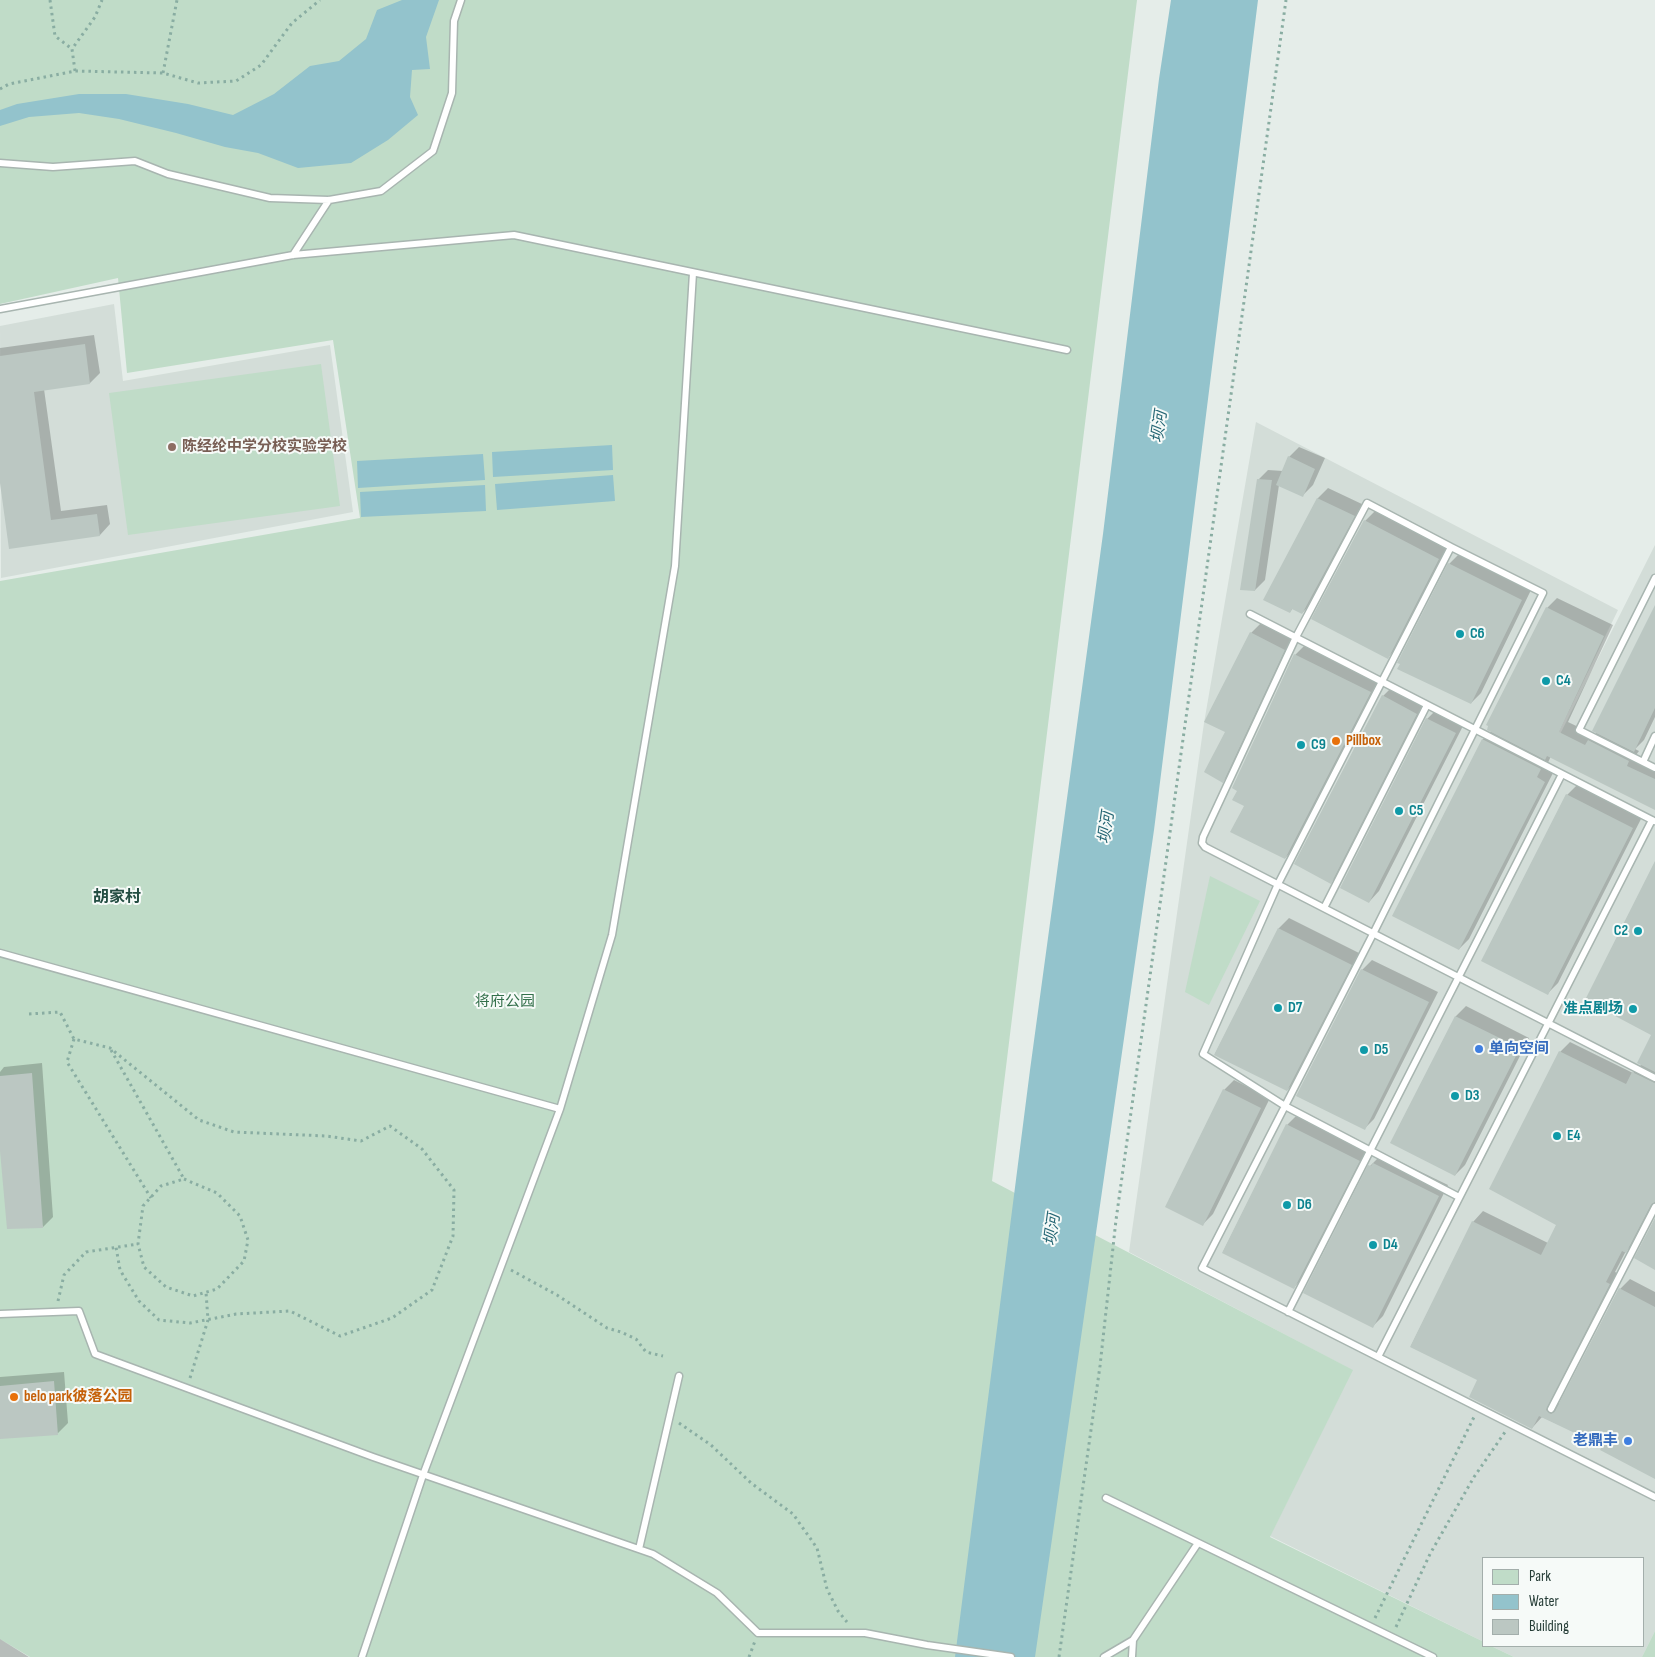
<!DOCTYPE html>
<meta charset="utf-8">
<style>
body{margin:0}
#map{position:relative;width:1655px;height:1657px;overflow:hidden;background:#e5ede9;font-family:"Sofia Sans Condensed",sans-serif}
canvas{display:block}
.legend{position:absolute;left:1482px;top:1557px;width:162px;height:90px;box-sizing:border-box;background:#f6faf8;border:1px solid #a3aeab;margin:0;padding:6px 9px;list-style:none;font-size:15px;color:#263d37}
.legend li{display:flex;align-items:center;gap:10px;height:25px}
.legend b{width:25px;border:1px solid #a3aeab}
</style>
<div id="map">
<canvas width="1655" height="1657"></canvas>
<ul class="legend">
<li><b style="height:14px;background:#c0dcc8"></b>Park</li>
<li><b style="height:14px;background:#93c3cc"></b>Water</li>
<li><b style="height:14px;background:#bbc7c2"></b>Building</li>
</ul>
</div>
<script>
const g = document.querySelector('canvas').getContext('2d');
g.lineJoin = 'round';
function fill(path, color) { g.fillStyle = color; g.fill(path, 'evenodd'); }
const poly = rows => new Path2D(rows.map(r => 'M' + r).join(''));
function stroke(path, color, width, dash) { g.strokeStyle = color; g.lineWidth = width; g.lineCap = dash ? 'butt' : 'round'; g.setLineDash(dash || []); g.stroke(path); }
function write(font, color, halo, rows, align = 'center') {
  g.font = font + ' "Sofia Sans Condensed","Noto Sans SC",sans-serif'; g.lineWidth = 4; g.setLineDash([]); g.textBaseline = 'middle'; g.strokeStyle = halo; g.fillStyle = color; for (const [text, x, y, turn = 0] of rows) {
    g.save(); g.translate(x, y); g.rotate((+turn || 0) * Math.PI / 180); g.textAlign = isNaN(turn) ? turn : align; if (halo) g.strokeText(text, 0, 0); g.fillText(text, 0, 0); g.restore();
  }
}
fill(poly([
 [114,304,123,381,330,345,353,512,1,578,0,326],
 [1256,422,1618,610,1551,748,1655,802,1655,1631,1642,1657,1514,1657,1491,1646,1644,1646,1644,1558,1484,1558,1484,1642,1270,1536,1352,1370,1129,1252,1204,723],
 [1655,545,1655,799,1554,746]
]), '#d3ddd8');
fill(poly([
 [0,0,1137,0,992,1181,1353,1370,1270,1537,1484,1642,1484,1646,1491,1646,1514,1657,30,1657,0,1639,0,581,360,518,333,340,127,373,118,278,0,304],
 [321,364,340,506,128,535,109,393],
 [1210,876,1260,901,1209,1005,1185,992],
 [1655,1631,1655,1657,1642,1657]
]), '#c0dcc8');
fill(poly([
 [402,0,439,0,426,37,430,69,412,70,410,97,418,115,388,140,351,163,298,168,258,153,225,147,176,133,119,119,79,113,29,117,0,126,0,110,17,104,79,94,126,94,188,104,233,115,274,94,310,66,339,61,366,39,377,10],
 [1171,0,1258,0,1154,830,1035,1657,955,1657,1030,1070,1103,534,1159,79],
 [612,445,613,470,493,477,492,452],
 [483,454,485,480,358,488,357,461],
 [613,475,615,501,497,510,495,484],
 [485,485,486,511,361,517,360,492]
]), '#93c3cc');
fill(poly([
 [94,335,100,373,90,383,44,389,61,511,107,505,110,524,100,535,10,547,0,474,0,348],
 [1299,447,1325,458,1313,485,1303,495,1279,485,1265,580,1255,590,1258,480,1268,470,1283,471,1289,457],
 [1328,488,1364,505,1312,603,1302,613,1293,608,1290,612,1265,600,1318,498],
 [1375,511,1448,549,1398,647,1388,657,1365,521],
 [1459,554,1531,590,1481,693,1471,703,1449,564],
 [1557,598,1613,625,1568,722,1595,735,1597,732,1655,607,1655,717,1644,740,1635,749,1639,751,1636,755,1655,765,1655,808,1551,756,1546,767,1554,771,1469,939,1459,949,1394,915,1483,739,1492,731,1547,608],
 [1261,623,1294,640,1233,771,1223,781,1226,732,1251,633],
 [1305,645,1380,682,1295,848,1285,858,1246,806,1295,655],
 [1393,686,1426,703,1341,872,1331,882,1383,696],
 [1437,709,1465,722,1379,891,1369,902,1427,719],
 [1577,785,1642,817,1558,983,1548,993,1567,795],
 [1655,864,1655,1204,1636,1241,1626,1251,1615,1272,1619,1274,1556,1401,1560,1405,1620,1289,1630,1279,1655,1292,1655,1477,1604,1445,1542,1417,1532,1428,1479,1380,1411,1346,1473,1222,1483,1211,1548,1243,1557,1224,1560,1052,1570,1042,1633,1073,1642,1064,1653,1035],
 [1289,918,1361,954,1297,1080,1287,1090,1215,1054,1279,928],
 [1372,960,1438,992,1374,1119,1364,1129,1362,970],
 [1466,1006,1529,1038,1465,1165,1455,1175,1392,1143,1456,1016],
 [42,1063,53,1217,43,1227,0,1138,0,1072,4,1067],
 [1234,1080,1270,1098,1213,1214,1203,1224,1224,1090],
 [1297,1115,1369,1150,1304,1277,1294,1287,1223,1252,1287,1125],
 [1384,1154,1448,1185,1383,1316,1373,1326,1370,1166,1380,1156,1381,1157],
 [64,1372,68,1423,58,1433,0,1438,0,1377],
 [0,1639,29,1657,0,1657]
]), '#0003');
fill(poly([
 [85,344,90,384,34,392,51,520,97,514,100,536,9,549,0,483,0,356],
 [1288,456,1315,469,1303,497,1276,485],
 [1257,479,1272,480,1255,591,1240,590],
 [1317,498,1355,516,1302,614,1292,609,1290,613,1263,600],
 [1364,520,1439,559,1388,659,1311,619],
 [1448,563,1522,600,1471,704,1397,669,1400,664,1397,663],
 [1655,605,1655,708,1634,752,1592,731],
 [1546,607,1604,636,1559,732,1585,745,1588,740,1629,761,1627,766,1655,779,1655,810,1547,756,1545,760,1487,730,1488,726,1486,725],
 [1250,632,1285,650,1223,783,1204,772,1225,732,1204,722],
 [1294,654,1371,692,1285,859,1230,832,1244,806,1232,800,1237,791,1232,788],
 [1382,695,1417,714,1331,884,1294,864],
 [1426,718,1456,733,1369,903,1340,888],
 [1482,739,1541,769,1537,777,1545,782,1459,950,1392,916],
 [1566,794,1633,828,1548,995,1481,961],
 [1655,861,1655,1072,1637,1063,1651,1035,1585,1000],
 [1278,928,1352,965,1287,1091,1214,1055],
 [1361,969,1429,1002,1365,1130,1296,1096],
 [1455,1016,1520,1048,1455,1176,1390,1143],
 [1559,1051,1626,1084,1632,1072,1655,1083,1655,1202,1651,1205,1626,1253,1622,1251,1606,1282,1610,1284,1546,1410,1551,1414,1555,1411,1619,1288,1655,1307,1655,1479,1600,1450,1602,1446,1539,1416,1532,1429,1469,1397,1477,1380,1410,1347,1472,1221,1541,1255,1556,1225,1489,1189],
 [32,1073,43,1228,7,1229,0,1151,0,1076],
 [1223,1089,1261,1108,1203,1226,1165,1207],
 [1286,1124,1360,1161,1294,1289,1222,1253],
 [1373,1163,1439,1196,1373,1328,1303,1293,1368,1165,1371,1166],
 [1655,1218,1655,1270,1634,1258],
 [54,1381,58,1435,0,1439,0,1386]
]), '#bbc7c2');
const service = poly([
 [0,163,53,167,135,161,168,174,270,198,329,200,381,191,433,151,452,93,454,21,461,0],
 [293,255,329,200],
 [0,309,293,255,514,235,1067,350],
 [1451,547,1367,503,1296,637,1203,837,1202,843,1205,847,1655,1078],
 [1655,578,1579,730,1655,768],
 [1250,614,1654,821],
 [1643,762,1655,736],
 [1324,908,1427,705],
 [0,953,560,1109],
 [1459,1197,1285,1106,1203,1054,1278,884,1451,547,1543,593,1373,934,1285,1106,1202,1268,1655,1497],
 [1288,1312,1562,774],
 [0,1314,79,1311,95,1354,373,1457,653,1554,717,1593,758,1633,865,1633,927,1645,1011,1657],
 [1378,1357,1652,820],
 [1551,1409,1655,1207],
 [1106,1498,1433,1657],
 [639,1549,679,1376],
 [362,1657,423,1475,560,1109,612,935,675,566,693,273],
 [1104,1657,1133,1640],
 [1132,1657,1133,1640,1198,1543]
]);
stroke(service, '#a8b5b0', 9);
stroke(poly([
 [50,0,55,36,72,49],
 [75,71,72,49,95,17,102,0],
 [163,73,177,0],
 [0,89,9,84,75,71,163,73,198,83,236,81,261,65,292,23,320,0],
 [29,1014,60,1012,74,1039,110,1048,199,1120,234,1132,326,1136,361,1141,390,1126,422,1149,454,1190,453,1236,432,1290,392,1318,340,1336,290,1311,236,1314,190,1323,159,1320,139,1301,120,1270,116,1247],
 [74,1039,67,1062,151,1198],
 [111,1050,184,1179],
 [184,1179,217,1193,240,1216,248,1240,244,1261,217,1289,193,1296,166,1287,144,1267,138,1244,143,1206,161,1186,184,1179],
 [511,1270,557,1295,607,1328,621,1332,636,1339,646,1352,663,1356],
 [58,1301,64,1275,86,1252,138,1244],
 [190,1378,208,1320,206,1292],
 [679,1423,711,1445,751,1483,793,1514,817,1548,827,1589,838,1611,847,1622],
 [1375,1618,1474,1417],
 [1396,1627,1430,1554,1474,1477,1505,1432],
 [749,1657,755,1641],
 [1059,1657,1100,1366,1116,1220,1286,0]
]), '#89ada2', 3, [2.5, 4]);
stroke(service, '#fff', 6);
for (const [x, y, r, color] of [
 [172,447,5,"#8d6e63"],
 [1460,634,5,"#0f9aa8"],
 [1546,681,5,"#0f9aa8"],
 [1336,741,5,"#e8710a"],
 [1301,745,5,"#0f9aa8"],
 [1399,811,5,"#0f9aa8"],
 [1638,931,5,"#0f9aa8"],
 [1278,1008,5,"#0f9aa8"],
 [1633,1009,5,"#0f9aa8"],
 [1479,1049,5,"#3f7fe0"],
 [1364,1050,5,"#0f9aa8"],
 [1455,1096,5,"#0f9aa8"],
 [1557,1136,5,"#0f9aa8"],
 [1287,1205,5,"#0f9aa8"],
 [1373,1245,5,"#0f9aa8"],
 [14,1397,5,"#e8710a"],
 [1628,1441,5,"#3f7fe0"]
]) { const dot = new Path2D(); dot.arc(x, y, r, 0, 2 * Math.PI); g.fillStyle = color; g.fill(dot); stroke(dot, '#f6faf8', 2); }
write('bold 15px', '#785e54', '#f6faf8', [
 ["陈经纶中学分校实验学校",182,447]
], 'left');
write('bold 15px', '#0d838f', '#f6faf8', [
 ["C6",1470,634],
 ["C4",1556,681],
 ["C9",1311,745],
 ["C5",1409,811],
 ["C2",1628,931,"right"],
 ["D7",1288,1008],
 ["准点剧场",1623,1009,"right"],
 ["D5",1374,1050],
 ["D3",1465,1096],
 ["E4",1567,1136],
 ["D6",1297,1205],
 ["D4",1383,1245]
], 'left');
write('bold 15px', '#c56008', '#f6faf8', [
 ["Pillbox",1346,741],
 ["belo park彼落公园",24,1397]
], 'left');
write('15px', '#34704b', '#f6faf8', [
 ["将府公园",505,1002]
]);
write('bold 15px', '#366cbe', '#f6faf8', [
 ["单向空间",1489,1049],
 ["老鼎丰",1618,1441,"right"]
], 'left');
write('italic 16px', '#256674', '#f6faf8', [
 ["坝河",1160,427,-82],
 ["坝河",1107,828,-82],
 ["坝河",1053,1230,-82]
]);
write('bold 16px', '#244e43', '#f6faf8', [
 ["胡家村",117,898]
]);
</script>
